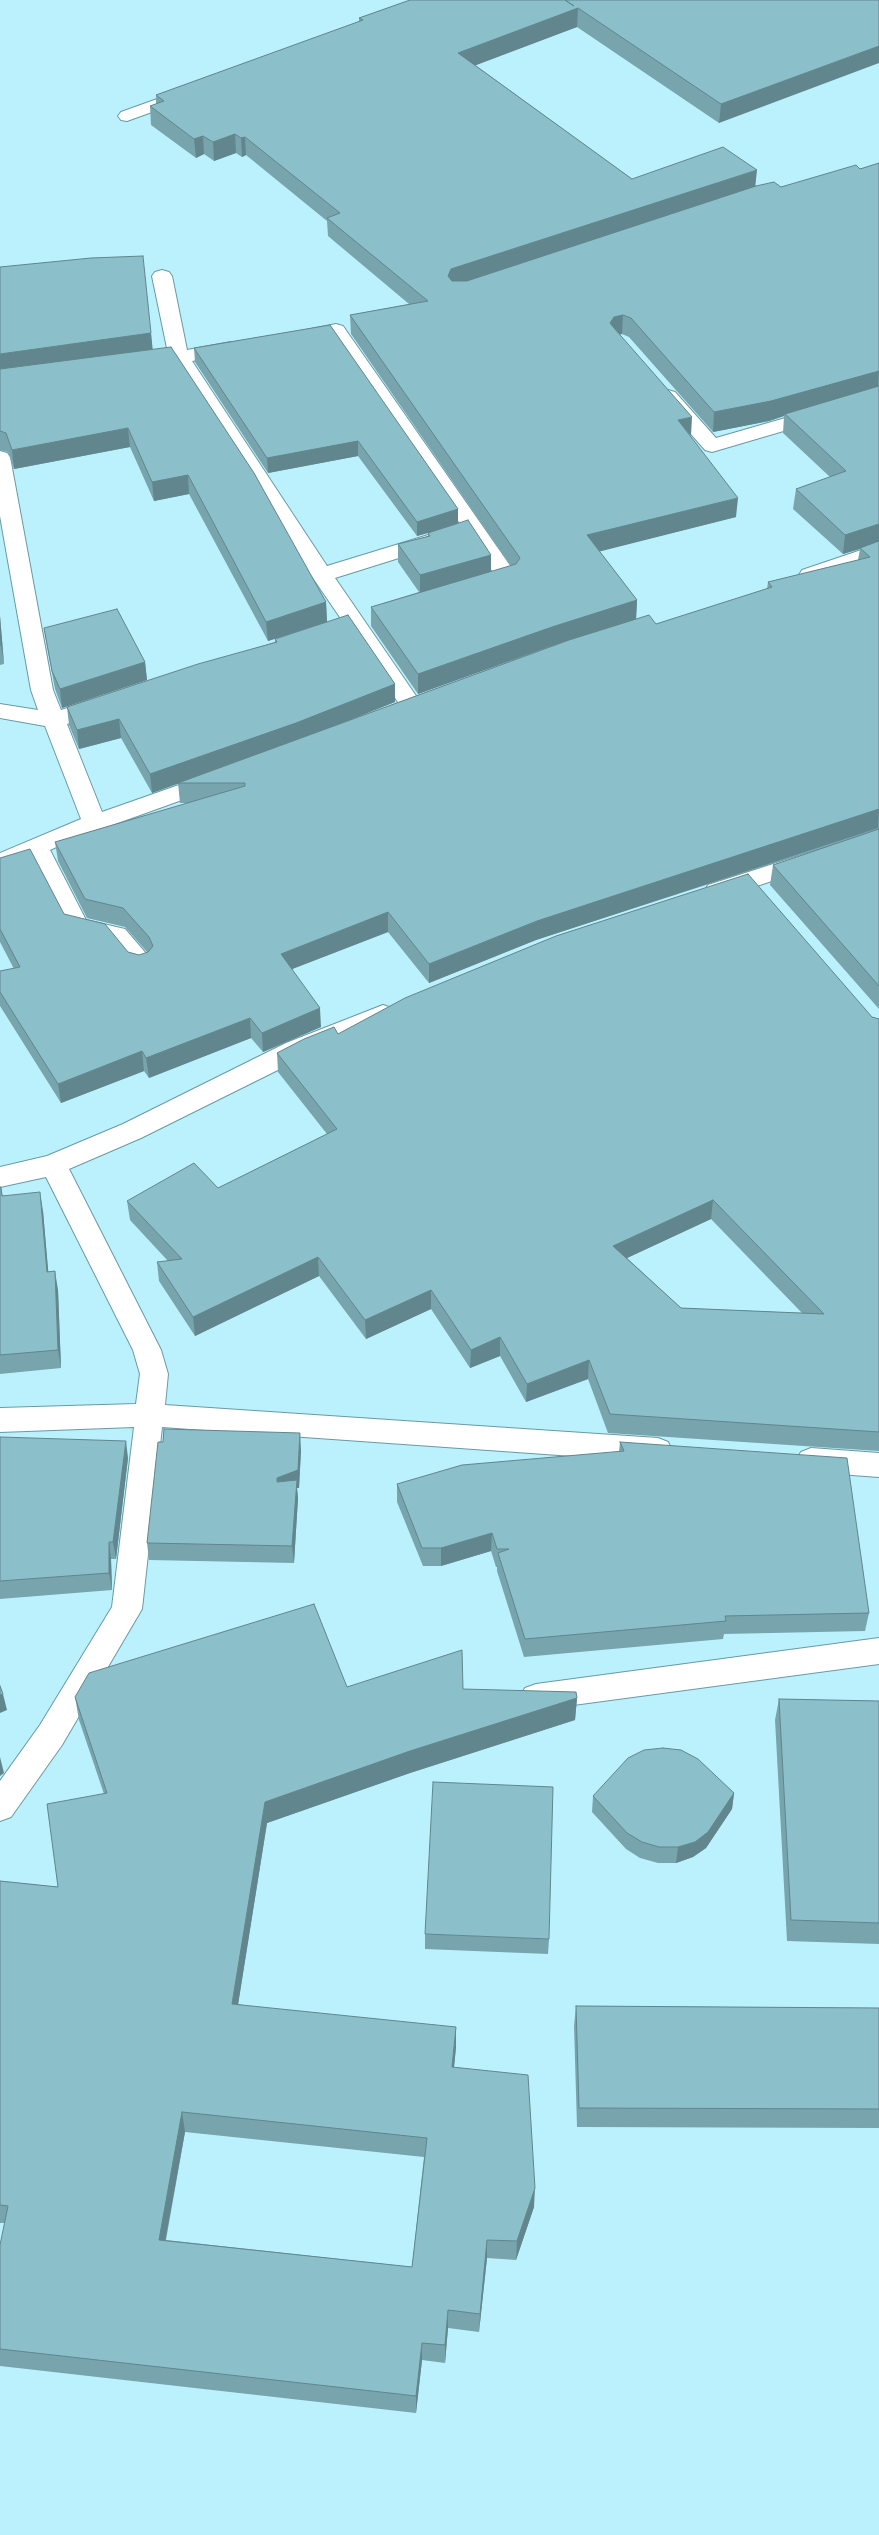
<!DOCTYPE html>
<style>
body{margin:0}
canvas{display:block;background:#bbf1fd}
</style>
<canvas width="879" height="2535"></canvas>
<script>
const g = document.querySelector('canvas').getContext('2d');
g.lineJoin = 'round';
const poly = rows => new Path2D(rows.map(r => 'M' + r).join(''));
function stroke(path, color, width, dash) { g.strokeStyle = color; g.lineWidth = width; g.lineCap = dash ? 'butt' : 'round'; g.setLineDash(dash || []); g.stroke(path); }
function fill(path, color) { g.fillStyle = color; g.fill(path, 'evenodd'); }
const minor = poly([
 [185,89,191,90,194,94,191,98,127,121,121,120,118,116,121,112,185,89],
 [162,270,169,272,172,276,187,350,231,342,238,344,241,348,238,352,192,361,327,566,461,525,331,337,298,343,291,341,288,337,291,333,336,324,343,326,518,577,515,582,488,590,480,592,472,590,469,585,472,580,494,574,469,536,335,578,423,706,420,711,412,713,404,711,311,575,173,364,160,366,153,364,150,360,153,356,168,353,152,276,155,272,162,270],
 [668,390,675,392,716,438,879,391,879,403,712,452,705,450,661,400,658,396,661,392,668,390],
 [0,451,7,453,10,457,53,690,61,710,103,697,111,699,114,704,111,709,67,724,102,812,213,773,221,776,225,781,221,786,76,838,50,850,86,920,125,929,150,958,154,964,150,970,141,973,132,970,108,942,68,933,30,859,0,871,0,853,81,819,45,726,0,718,0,704,38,710,31,690,0,516,0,451],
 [879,544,879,558,810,582,802,580,799,575,802,570,879,544],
 [879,830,879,846,717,899,708,897,705,891,708,885,879,830],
 [383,1005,392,1008,396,1014,392,1020,304,1057,141,1138,69,1169,161,1350,168,1374,165,1405,658,1438,668,1442,672,1450,668,1458,658,1462,162,1427,142,1609,62,1745,11,1817,0,1821,0,1781,40,1725,112,1607,134,1427,0,1432,0,1408,136,1404,140,1374,133,1350,46,1177,0,1187,0,1167,47,1156,123,1124,286,1043,383,1005],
 [811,1448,879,1453,879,1477,811,1472,801,1468,796,1460,801,1452,811,1448],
 [879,1638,879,1664,536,1710,525,1706,520,1697,525,1688,536,1684,879,1638]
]);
stroke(minor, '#679aa5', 2);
fill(minor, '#fff');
fill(poly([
 [410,0,879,0,719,123,577,27,475,65,632,179,781,187,860,169,879,163,879,829,536,940,429,983,388,932,292,969,321,1027,263,1052,251,1038,149,1078,144,1071,61,1103,0,1006,0,971,14,969,0,942,0,858,64,914,128,952,139,955,148,953,125,927,87,918,58,861,55,842,188,803,180,803,178,783,184,781,152,793,121,738,79,749,69,725,67,707,275,642,275,639,395,684,395,702,342,723,563,642,418,694,371,626,371,607,419,592,398,562,398,544,428,536,428,533,417,536,358,456,268,473,195,362,194,348,330,325,458,523,491,555,491,572,511,566,351,334,350,315,409,304,328,236,327,221,246,155,242,157,236,153,214,161,204,154,196,158,151,125,150,106,156,104,156,95,359,22,359,18],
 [622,334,629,337,713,432,769,421,784,416,783,433,830,477,796,489,793,509,843,554,860,549,858,560,768,582,767,589,656,624,636,619,637,600,599,551,736,517,690,436,619,335],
 [0,267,151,333,152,350,326,602,327,622,268,641,189,494,154,501,130,447,14,469,8,452,0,450],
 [0,616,4,664,0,665],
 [44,628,145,662,147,680,62,708,55,689,47,646],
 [879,829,879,1009,770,885,773,865],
 [872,1017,879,1019,879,1451,608,1433,588,1379,526,1402,500,1356,470,1368,431,1309,366,1339,319,1276,195,1336,159,1281,157,1262,168,1261,130,1220,127,1201,218,1188,327,1134,278,1072,277,1053,338,1034],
 [711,1219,802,1313,681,1308,627,1258],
 [0,1187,3,1196,43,1211,48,1272,58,1290,61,1368,0,1374],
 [0,1437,128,1458,116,1559,111,1559,112,1590,0,1599],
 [620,1442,869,1613,865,1631,724,1634,723,1639,524,1657,497,1571,497,1567,496,1567,491,1551,441,1566,423,1566,397,1502,397,1484,619,1452],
 [301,1450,299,1488,297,1488,298,1498,294,1563,149,1560,147,1543],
 [347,1687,463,1689,577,1698,575,1720,410,1773,267,1823,238,2004,456,2047,454,2067,534,2207,516,2260,487,2258,479,2332,448,2328,445,2363,422,2360,416,2413,0,2366,0,2245,5,2223,0,2223,0,1881,58,1887,104,1794,79,1720,75,1697],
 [185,2132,424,2157,412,2267,166,2240],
 [779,1699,879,1701,879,1944,787,1941,775,1720],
 [734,1793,732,1809,706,1848,693,1857,676,1863,658,1863,640,1858,626,1849,592,1812,593,1796],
 [425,1934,549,1939,548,1954,425,1949],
 [576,2006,879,2008,879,2128,577,2127,574,2026]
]), '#78a4ae');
fill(poly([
 [578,8,577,27,458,72,458,53],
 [879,46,879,63,719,123,721,104],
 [235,134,236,153,214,161,213,142],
 [203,136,204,154,196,158,194,139],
 [245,137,246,155,242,157,241,138],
 [757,170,755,189,448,295,448,276,451,269],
 [623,315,622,334,613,336,610,323,614,317],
 [151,333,153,352,0,373,0,354],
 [879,371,878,389,785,414,784,416,769,421,713,432,714,412],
 [692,417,691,436,678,420],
 [128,428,130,447,14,469,12,450],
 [358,441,358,456,268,473,267,458],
 [188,475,189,494,154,501,152,482],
 [738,498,736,517,586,555,587,535],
 [458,509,458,524,417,536,417,522],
 [879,524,879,543,843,554,845,535],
 [491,555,491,573,420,594,420,575],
 [637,600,636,620,551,646,418,694,418,674,552,627],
 [326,602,327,622,268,641,266,622],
 [0,616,4,664,1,645,0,629],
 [145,662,147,680,62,708,60,689],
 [395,684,395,702,297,741,152,793,150,774],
 [119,719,121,738,79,749,77,730],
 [879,809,878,828,536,940,429,983,429,964,537,921],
 [388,912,388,932,282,973,281,954],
 [320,1008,321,1027,263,1052,262,1033],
 [250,1018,251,1038,149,1078,146,1058],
 [142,1051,144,1071,61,1103,58,1084],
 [40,1192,43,1211,50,1291,47,1272],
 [713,1200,711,1219,612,1265,613,1246],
 [318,1257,319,1276,195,1336,193,1317],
 [55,1271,58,1290,61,1368,58,1350],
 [431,1290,431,1309,366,1339,365,1320],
 [500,1337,500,1356,470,1368,471,1350],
 [589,1360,588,1379,526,1402,527,1384],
 [300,1433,301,1450,299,1488,297,1488,298,1498,294,1563,292,1546,277,1478],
 [126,1441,128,1458,116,1559,113,1542],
 [492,1533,491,1551,441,1566,441,1548],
 [109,1542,111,1559,112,1590,109,1573],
 [3,1694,7,1710,0,1713,0,1695],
 [577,1698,575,1720,410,1773,267,1823,235,2024,232,2004,265,1802,410,1751],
 [0,1757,4,1773,0,1776],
 [734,1793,732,1809,706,1848,693,1857,676,1863,678,1847],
 [456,2027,456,2047,452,2087,452,2067],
 [182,2112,185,2132,162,2258,159,2240],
 [535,2188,534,2207,516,2260,517,2241],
 [487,2240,487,2258,479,2332,480,2314],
 [448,2310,448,2328,445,2363,445,2345],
 [422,2343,422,2360,416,2413,416,2396]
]), '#61868d');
const building = poly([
 [410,0,565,0,574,6,565,0,879,0,879,46,721,104,578,8,458,53,632,179,723,147,757,170,451,269,448,276,452,281,467,281,756,186,774,182,781,187,856,165,860,169,879,163,879,371,771,401,714,412,631,318,623,315,614,317,610,323,614,328,692,417,678,420,738,498,587,535,637,600,552,627,418,674,371,607,516,564,520,558,350,315,428,301,327,218,340,213,245,137,241,138,235,134,213,142,203,136,194,139,150,106,164,101,156,95,363,20,359,18,410,0],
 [143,256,151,333,0,354,0,267,91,258,143,256],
 [330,325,458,509,417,522,358,441,267,458,194,348,330,325],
 [171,347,254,473,326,602,266,622,188,475,152,482,128,428,12,450,6,433,0,431,0,369,171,347],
 [879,386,879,524,845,535,796,489,846,471,785,414,879,386],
 [468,520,491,555,420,575,398,544,430,536,428,533,468,520],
 [879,541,879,809,537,921,429,964,388,912,281,954,320,1008,262,1033,250,1018,146,1058,142,1051,58,1084,0,992,0,971,20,967,0,929,0,858,30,849,64,914,105,924,128,952,139,955,148,952,153,946,149,937,123,908,85,899,55,842,245,786,245,783,178,783,569,640,649,615,656,624,772,587,768,582,870,557,860,548,879,541],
 [117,609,145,662,60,689,52,671,44,628,117,609],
 [348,615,395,684,296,723,150,774,119,719,77,730,67,707,198,664,277,642,275,639,348,615],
 [0,629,1,645,0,645,0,629],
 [879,829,879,986,773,865,879,829],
 [748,874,872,1017,879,1019,879,1432,610,1414,589,1360,527,1384,500,1337,471,1350,431,1290,365,1320,318,1257,193,1317,157,1262,182,1259,127,1201,194,1163,218,1188,337,1129,277,1053,304,1039,334,1027,338,1034,405,998,556,936,748,874],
 [713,1200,824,1314,681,1308,613,1246,713,1200],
 [0,1187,1,1187,2,1196,40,1192,47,1272,55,1271,58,1350,0,1355,0,1187],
 [164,1429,300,1433,298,1470,277,1478,277,1482,297,1480,292,1546,147,1543,158,1442,163,1442,164,1429],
 [0,1437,126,1441,113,1542,109,1542,109,1573,0,1581,0,1437],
 [620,1442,847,1458,869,1613,725,1616,726,1621,525,1639,498,1553,509,1549,497,1549,492,1533,441,1548,422,1548,397,1484,462,1465,624,1451,620,1442],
 [314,1604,347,1687,462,1650,463,1689,576,1692,577,1698,410,1751,265,1802,232,2004,456,2027,452,2067,528,2075,535,2188,517,2241,487,2240,480,2314,448,2310,445,2345,422,2343,416,2396,0,2349,0,2245,8,2206,0,2205,0,1881,58,1887,47,1804,107,1793,75,1697,89,1673,314,1604],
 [182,2112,427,2138,412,2267,159,2240,182,2112],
 [0,1686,3,1694,0,1695,0,1686],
 [779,1699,879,1701,879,1923,791,1920,779,1699],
 [663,1748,681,1750,698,1759,734,1793,708,1832,695,1842,678,1847,659,1847,642,1842,627,1833,593,1796,628,1758,644,1750,663,1748],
 [433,1782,553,1787,549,1939,425,1934,433,1782],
 [576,2006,879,2008,879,2109,579,2108,576,2006]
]);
fill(building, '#8bbfca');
stroke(building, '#61868d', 1);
</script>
